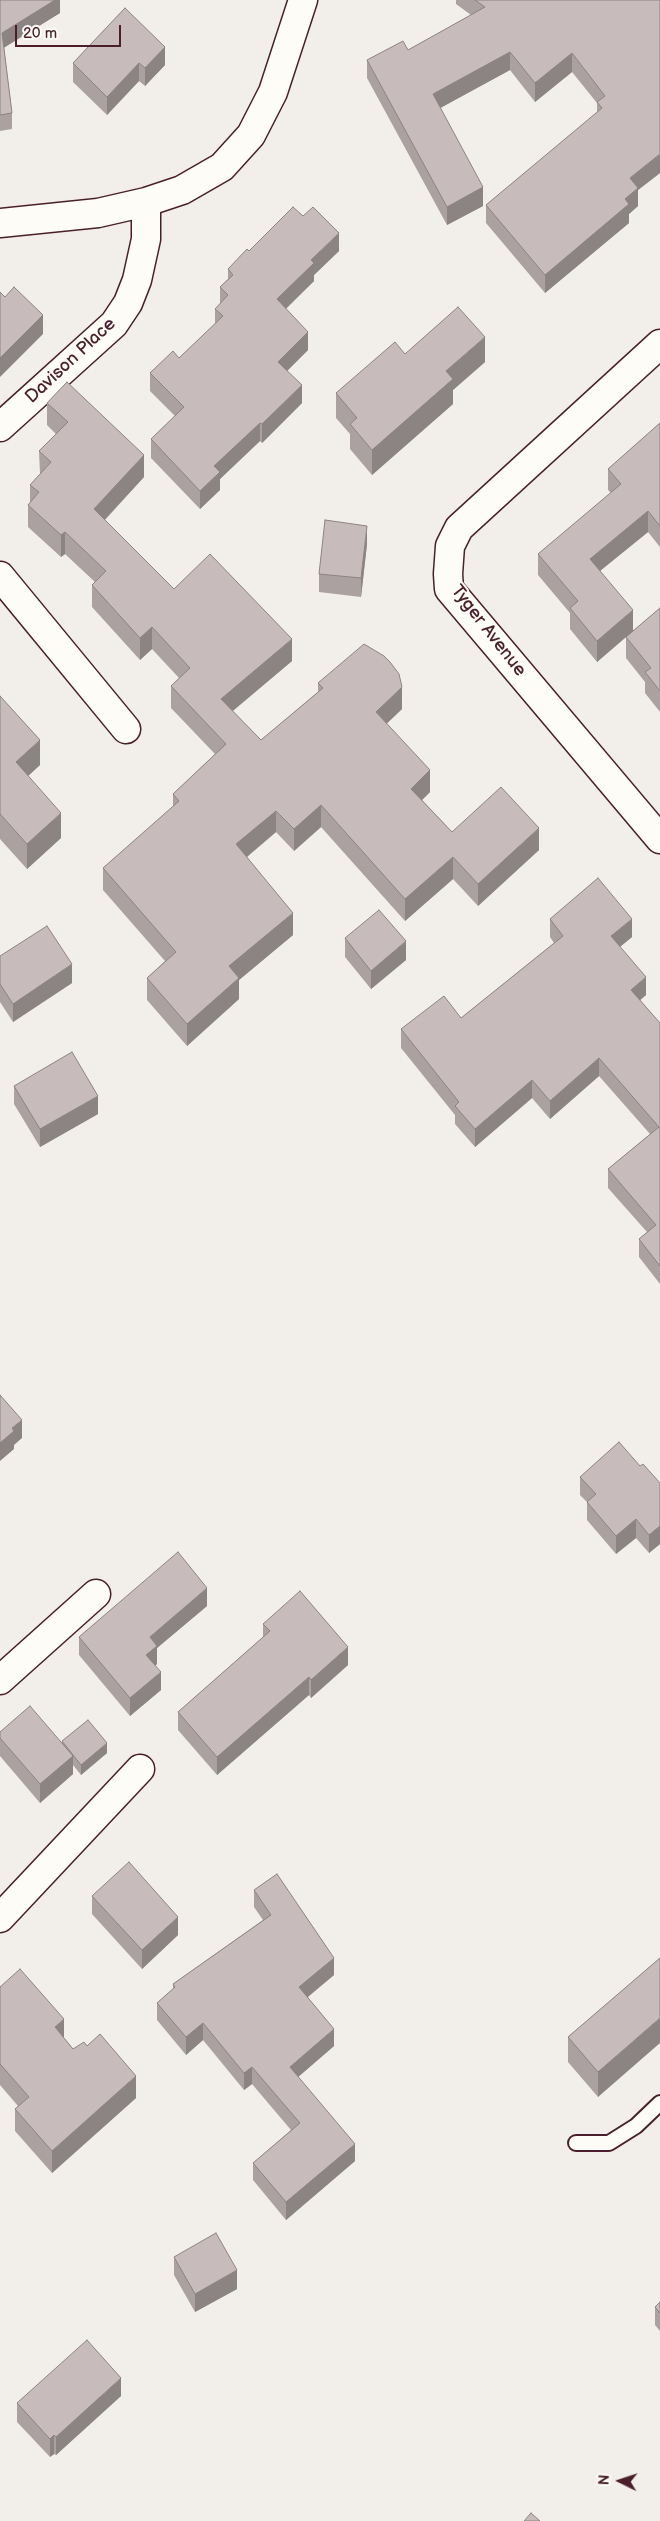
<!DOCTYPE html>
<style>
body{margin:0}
#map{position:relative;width:660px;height:2521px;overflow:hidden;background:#f2efeb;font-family:"Balsamiq Sans",sans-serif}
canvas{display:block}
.north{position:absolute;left:595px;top:2456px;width:50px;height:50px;-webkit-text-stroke:4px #fdfcf7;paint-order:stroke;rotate:274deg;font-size:14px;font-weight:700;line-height:20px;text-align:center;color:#4a1f2b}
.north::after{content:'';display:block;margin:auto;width:18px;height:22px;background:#4a1f2b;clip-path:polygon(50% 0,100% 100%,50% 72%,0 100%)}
.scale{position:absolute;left:15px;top:25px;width:106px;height:22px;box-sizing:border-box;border:2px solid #4a1f2b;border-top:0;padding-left:6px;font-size:15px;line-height:18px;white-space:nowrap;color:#4a1f2b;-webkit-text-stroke:4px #fdfcf7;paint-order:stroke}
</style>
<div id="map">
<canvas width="660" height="2521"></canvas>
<div class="north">N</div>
<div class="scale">20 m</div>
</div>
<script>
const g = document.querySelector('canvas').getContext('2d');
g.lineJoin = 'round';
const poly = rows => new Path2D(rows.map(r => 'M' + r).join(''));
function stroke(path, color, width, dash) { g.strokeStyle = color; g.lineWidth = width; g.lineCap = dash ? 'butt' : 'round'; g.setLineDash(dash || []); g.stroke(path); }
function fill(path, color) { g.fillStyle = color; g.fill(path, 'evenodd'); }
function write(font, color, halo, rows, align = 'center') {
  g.font = font + ' "Balsamiq Sans",sans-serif'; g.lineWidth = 4; g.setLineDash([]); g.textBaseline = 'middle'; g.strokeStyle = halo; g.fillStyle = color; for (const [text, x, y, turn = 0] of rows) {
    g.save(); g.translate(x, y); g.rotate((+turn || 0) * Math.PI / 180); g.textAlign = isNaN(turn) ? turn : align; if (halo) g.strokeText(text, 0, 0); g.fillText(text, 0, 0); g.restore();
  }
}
const service = poly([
 [576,2143,609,2143,636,2126,660,2103]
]);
const minor = poly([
 [0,223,98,213,146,202,182,190,222,167,251,135,273,92,303,0],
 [660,344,459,528,450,546,448,574,449,589,660,839],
 [0,427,114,324,128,303,137,280,146,239,146,202],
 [0,576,126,729],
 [0,1680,96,1594],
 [0,1918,140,1769]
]);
stroke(service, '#4a1f2b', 18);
stroke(minor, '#4a1f2b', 31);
stroke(service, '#fdfcf7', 14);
stroke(minor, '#fdfcf7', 28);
fill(poly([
 [0,0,60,0,60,13,4,47,12,113,12,129,0,131],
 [456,0,660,0,660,173,638,190,638,206,629,214,629,223,545,293,486,223,486,205,597,113,597,103,572,72,535,102,510,70,440,108,483,206,447,225,367,78,367,60,408,50,471,15,456,4],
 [125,8,165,65,145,86,139,81,107,115,73,82,73,63],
 [249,251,339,251,314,275,314,281,286,309,308,350,287,371,302,403,262,443,260,441,220,479,220,490,200,509,151,458,151,439,175,416,150,391,150,373,179,358,215,324,215,309,220,304,220,287,228,279,228,269],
 [405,354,485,362,453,390,453,404,372,475,350,449,350,434,336,418,336,393],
 [47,403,144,477,105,520,174,589,292,661,232,711,261,740,318,692,318,683,402,709,386,724,430,792,422,800,452,832,539,850,478,906,453,879,405,921,321,827,294,851,276,832,247,857,293,935,239,980,239,999,187,1046,147,1000,147,978,165,961,103,890,103,868,173,807,173,794,215,754,171,708,171,686,179,678,152,649,140,660,92,607,92,585,95,582,65,554,61,557,28,527,28,505,30,503,30,485,40,474,39,451,56,434,47,425],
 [660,423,660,547,648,532,600,571,633,631,660,608,660,712,645,693,645,682,626,658,626,637,597,662,570,629,570,613,538,575,538,554,611,493,608,490,608,469],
 [367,544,361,597,319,592,319,574],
 [0,696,40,765,28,776,61,838,27,869,0,839],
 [550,919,632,937,620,947,646,995,640,1000,660,1023,660,1284,639,1257,639,1239,647,1232,608,1188,608,1169,650,1134,599,1076,550,1119,532,1098,475,1147,455,1124,455,1115,401,1048,401,1029,461,1018,554,943,550,937],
 [345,938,406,960,371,989,345,957],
 [0,956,72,983,13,1022,0,1002],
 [14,1086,98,1114,40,1147,14,1104],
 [640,1466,660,1483,660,1544,649,1553,636,1538,616,1554,587,1520,587,1502,580,1495,580,1477],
 [207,1606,157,1648,157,1664,155,1666,161,1690,130,1716,79,1655,79,1637],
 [263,1624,348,1665,311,1698,309,1695,217,1775,178,1730,178,1712,263,1637],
 [0,1732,62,1743,62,1741,107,1753,81,1775,73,1765,73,1774,40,1803,0,1756],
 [254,1890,334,1975,308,1997,334,2046,298,2077,355,2161,286,2220,253,2180,253,2163,291,2130,252,2084,244,2090,203,2040,186,2055,157,2020,157,2003,173,1989,173,1984,263,1920,254,1907],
 [92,1896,178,1935,142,1969,92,1914],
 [660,1958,598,2097,568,2062,568,2037],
 [0,1987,64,2038,73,2049,87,2046,136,2098,52,2173,15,2131,15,2109,18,2106,0,2085],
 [174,2257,237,2289,195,2312,174,2275],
 [660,2302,660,2331,655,2325,655,2307],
 [121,2396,56,2455,54,2454,50,2457,17,2422,17,2403]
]), '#aca1a1');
fill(poly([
 [55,0,60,0,60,13,2,49,2,33],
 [165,47,165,65,145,86,145,68],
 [510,52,510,70,433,112,433,94],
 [572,53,572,72,535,102,535,83],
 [139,63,139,81,107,115,107,97],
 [660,154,660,173,638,190,638,206,629,214,629,223,545,293,545,275,630,178],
 [483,187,483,206,447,225,447,207],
 [339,233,339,251,314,275,314,281,277,317,277,299,311,260],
 [43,315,43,334,0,377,0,358],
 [308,332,308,350,278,380,278,362],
 [485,337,485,362,453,390,453,404,372,475,372,450,446,371],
 [302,385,302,403,262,443,262,424],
 [260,423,260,441,220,479,220,490,200,509,200,491,214,466],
 [144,455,144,477,94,531,94,509],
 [648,511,648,532,590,579,590,559],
 [367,526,367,544,361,597,361,578],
 [65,532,65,554,61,557,61,535],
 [633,610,633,631,597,662,597,641],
 [152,627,152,649,140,660,140,638],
 [292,639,292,661,221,721,221,699],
 [402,687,402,709,376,734,376,712],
 [40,740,40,765,16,787,16,762],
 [430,770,430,792,411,811,411,789],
 [321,805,321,827,294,851,294,829],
 [276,811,276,832,236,866,236,844],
 [61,813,61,838,27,869,27,844],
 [539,828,539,850,478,906,478,884],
 [453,857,453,879,405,921,405,899],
 [293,913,293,935,239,980,239,999,187,1046,187,1024,229,966],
 [632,919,632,937,611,954,611,936],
 [406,941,406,960,371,989,371,971],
 [72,964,72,983,13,1022,13,1004],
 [646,977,646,995,631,1008,631,990],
 [599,1058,599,1076,550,1119,550,1101],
 [532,1080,532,1098,475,1147,475,1129],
 [98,1096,98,1114,40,1147,40,1129],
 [22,1420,22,1438,14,1445,14,1449,0,1461,0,1443,12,1428],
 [636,1519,636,1538,616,1554,616,1536],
 [660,1526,660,1544,649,1553,649,1535],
 [207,1588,207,1606,157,1648,157,1664,146,1673,146,1655,150,1637],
 [348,1647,348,1665,311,1698,311,1680],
 [161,1672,161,1690,130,1716,130,1698],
 [309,1677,309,1695,217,1775,217,1757],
 [107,1743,107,1753,81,1775,81,1765],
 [73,1756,73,1774,40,1803,40,1784],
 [178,1917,178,1935,142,1969,142,1950],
 [334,1958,334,1975,299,2004,299,1987],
 [660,2018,660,2043,598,2097,598,2072],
 [64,2019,64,2041,55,2027],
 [203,2023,203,2040,186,2055,186,2037],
 [334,2029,334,2046,290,2084,290,2067],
 [252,2067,252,2084,244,2090,244,2073],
 [136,2076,136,2098,52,2173,52,2151],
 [355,2144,355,2161,286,2220,286,2202],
 [237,2270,237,2289,195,2312,195,2294],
 [121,2378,121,2396,56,2455,56,2437],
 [54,2435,54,2454,50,2457,50,2439]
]), '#8c8383');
const building = poly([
 [0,0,55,0,2,33,12,113,0,115,0,0],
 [475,0,660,0,660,154,630,178,638,188,625,199,629,204,545,275,486,205,602,108,597,102,605,96,572,53,535,83,510,52,433,94,483,187,447,207,367,60,403,41,408,50,485,7,475,0],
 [125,8,165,47,145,68,139,63,107,97,73,63,125,8],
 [293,207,303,216,313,207,339,233,311,260,314,263,277,299,308,332,278,362,302,385,262,424,260,423,214,466,220,472,200,491,151,439,184,407,150,373,173,351,179,358,223,316,215,309,228,295,220,287,233,275,228,269,247,249,249,251,293,207],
 [14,287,43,315,0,358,0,292,5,297,14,287],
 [458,307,485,337,446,371,453,379,372,450,350,424,357,418,336,393,395,342,405,354,458,307],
 [67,382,144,455,94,509,174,589,210,554,292,639,221,699,261,740,323,688,318,683,364,644,384,656,390,662,399,674,402,687,376,712,430,770,411,789,452,832,501,787,539,828,478,884,453,857,405,899,321,805,294,829,276,811,236,844,293,913,229,966,239,978,187,1024,147,978,176,952,103,868,179,801,173,794,226,744,171,686,190,668,152,627,140,638,92,585,106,571,65,532,61,535,28,505,39,492,30,485,51,462,39,451,68,422,47,403,67,382],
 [660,423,660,526,648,511,590,559,633,610,597,641,570,608,578,601,538,554,621,484,608,469,660,423],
 [325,520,367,526,361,578,319,574,325,520],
 [660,608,660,691,645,672,651,668,626,637,660,608],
 [0,696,40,740,16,762,61,813,27,844,0,814,0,696],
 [598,878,632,919,611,936,646,977,631,990,660,1023,660,1266,639,1239,656,1225,608,1169,659,1127,599,1058,550,1101,532,1080,475,1129,455,1106,459,1102,401,1029,444,996,461,1018,563,936,550,919,598,878],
 [379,910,406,941,371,971,345,938,379,910],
 [47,926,72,964,13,1004,0,984,0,956,47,926],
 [72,1052,98,1096,40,1129,14,1086,72,1052],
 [0,1395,22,1420,12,1428,14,1431,0,1443,0,1395],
 [619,1442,640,1466,643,1464,660,1483,660,1526,649,1535,636,1519,616,1536,587,1502,596,1494,580,1477,619,1442],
 [178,1552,207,1588,150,1637,157,1646,146,1655,161,1672,130,1698,79,1637,178,1552],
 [300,1591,348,1647,311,1680,309,1677,217,1757,178,1712,270,1631,263,1624,300,1591],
 [30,1706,73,1756,40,1784,0,1738,0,1732,30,1706],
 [88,1720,107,1743,81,1765,62,1741,88,1720],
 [129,1862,178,1917,142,1950,92,1896,129,1862],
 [277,1874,334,1958,299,1987,334,2029,290,2067,355,2144,286,2202,253,2163,300,2123,252,2067,244,2073,203,2023,186,2037,157,2003,175,1987,173,1984,271,1915,254,1890,277,1874],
 [660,1958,660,2018,598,2072,568,2037,660,1958],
 [20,1969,64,2019,55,2027,73,2049,84,2042,87,2046,100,2034,136,2076,52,2151,15,2109,29,2097,0,2064,0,1987,20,1969],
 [216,2233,237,2270,195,2294,174,2257,216,2233],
 [660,2302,660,2313,655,2307,660,2302],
 [87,2340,121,2378,56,2437,54,2435,50,2439,17,2403,87,2340],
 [531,2513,540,2521,524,2521,531,2513]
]);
fill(building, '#c8bbbb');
stroke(building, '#8c8383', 1);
write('18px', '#4a1f2b', '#fdfcf7', [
 ["Davison Place",71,361,-43],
 ["Tyger Avenue",488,631,52]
]);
</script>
